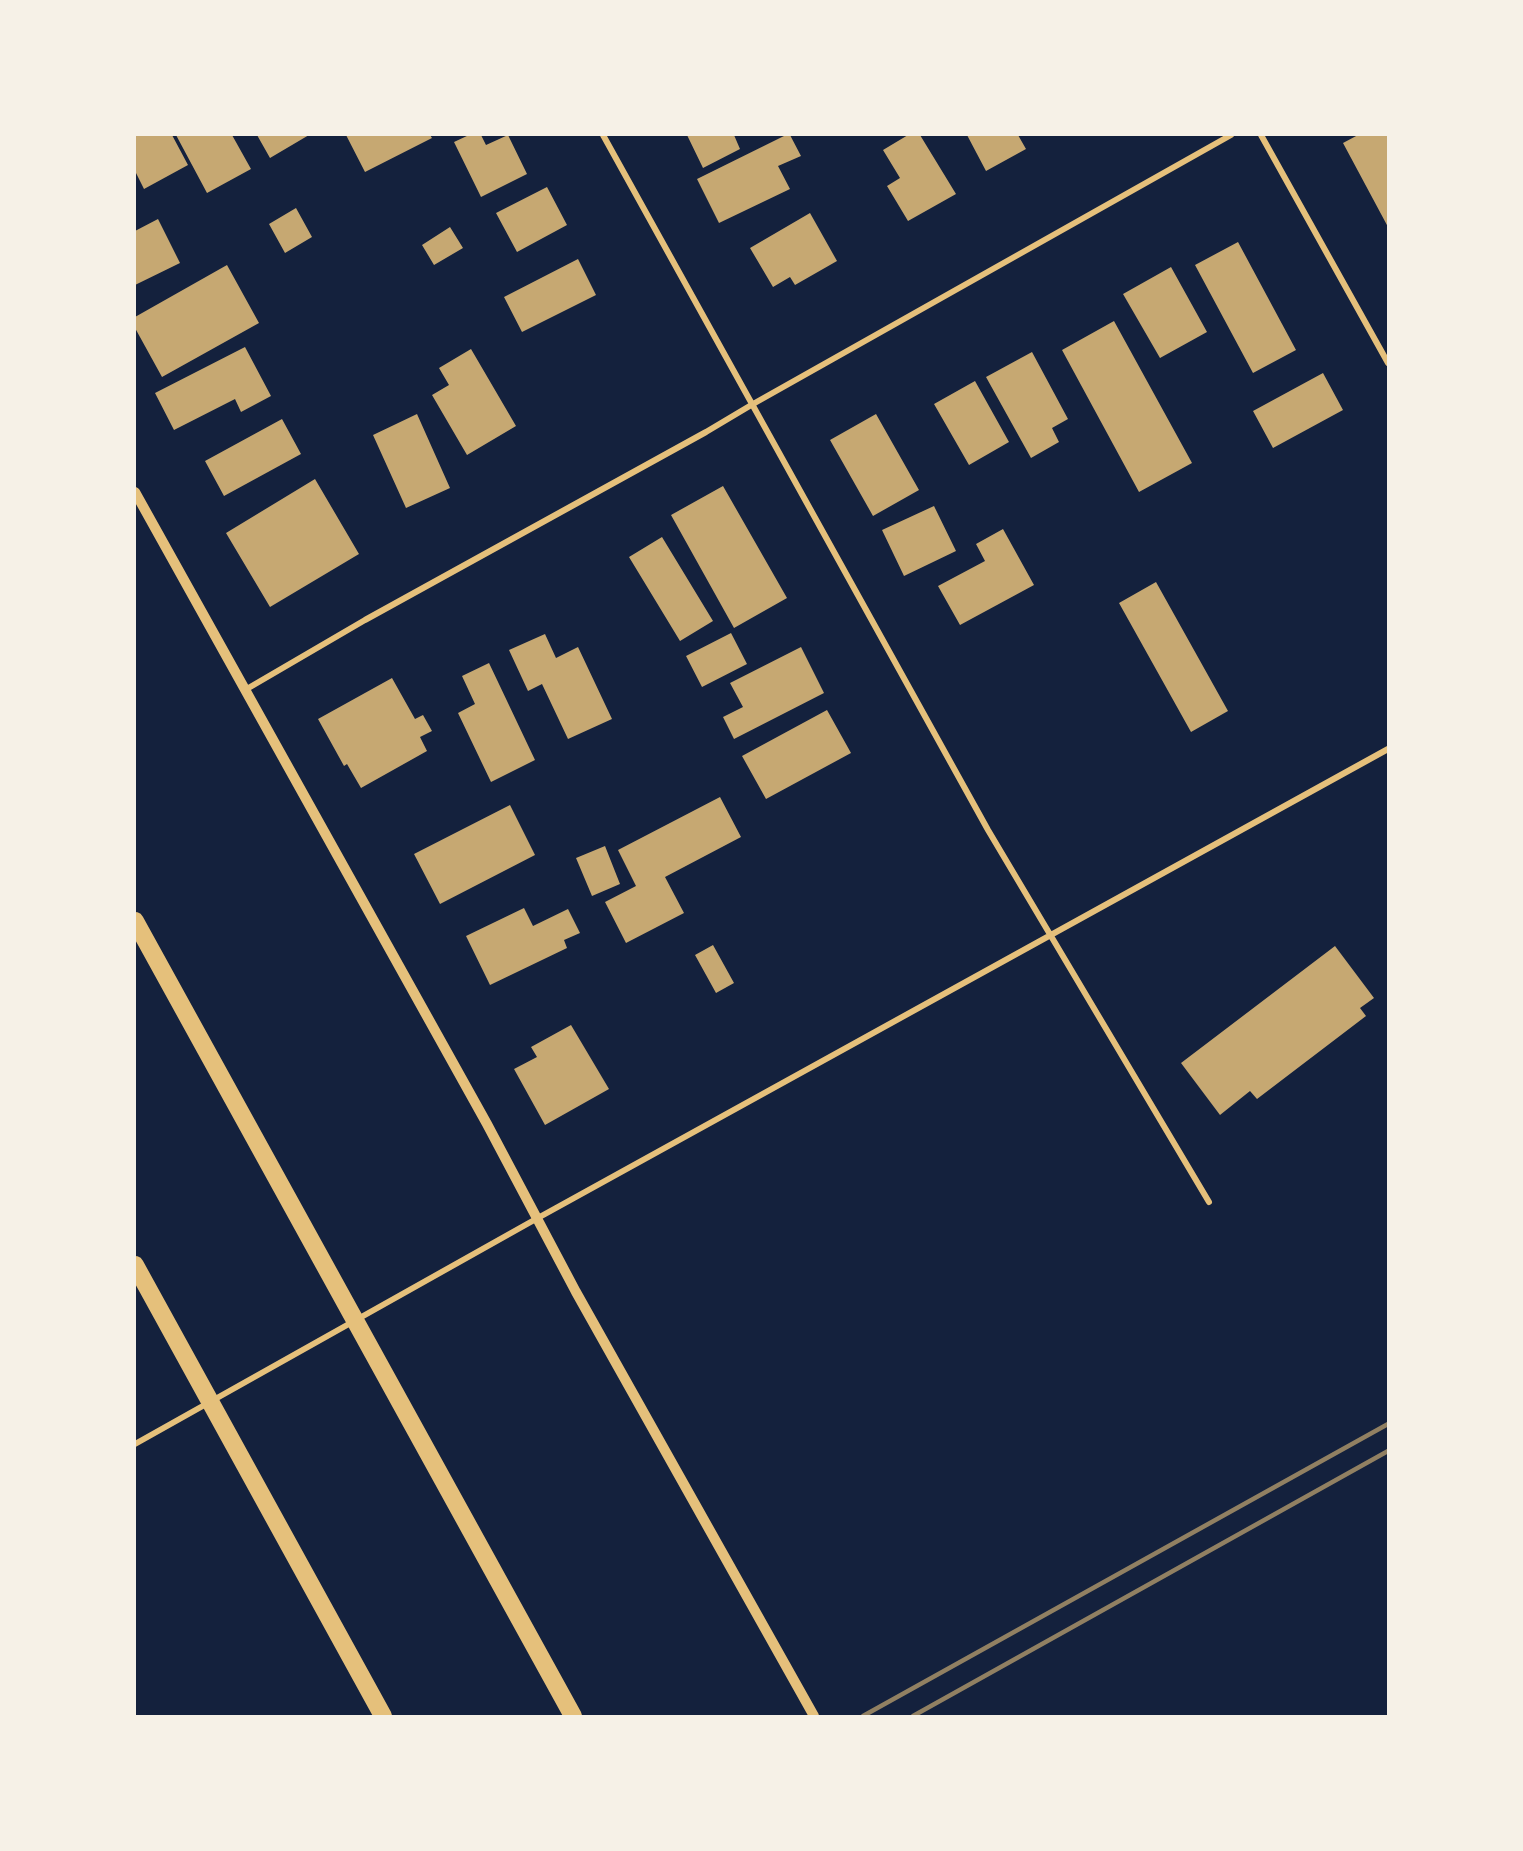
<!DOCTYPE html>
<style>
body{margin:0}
#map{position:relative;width:1523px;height:1851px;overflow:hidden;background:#14213d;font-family:Signika,sans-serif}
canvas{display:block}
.frame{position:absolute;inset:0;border:136px solid #f6f1e7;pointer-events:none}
</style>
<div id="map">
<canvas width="1523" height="1851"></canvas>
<div class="frame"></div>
</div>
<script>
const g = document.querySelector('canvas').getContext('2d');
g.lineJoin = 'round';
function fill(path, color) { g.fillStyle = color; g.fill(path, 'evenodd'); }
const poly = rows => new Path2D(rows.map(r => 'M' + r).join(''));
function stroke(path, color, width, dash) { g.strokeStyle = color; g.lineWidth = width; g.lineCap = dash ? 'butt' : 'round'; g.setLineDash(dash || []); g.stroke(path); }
fill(poly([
 [135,135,172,135,188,165,144,189,135,171],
 [176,135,232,135,251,169,207,193],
 [257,135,309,135,270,158],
 [346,135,430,135,432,138,365,172],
 [469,135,481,135,486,145,508,135,527,174,481,197,454,142],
 [687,135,734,135,740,149,703,168],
 [786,135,790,135,801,156,778,166,790,189,719,223,697,179],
 [908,135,920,135,956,194,908,221,887,186,900,178,883,150],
 [967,135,1018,135,1026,149,986,171],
 [1358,135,1388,135,1388,227,1343,143],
 [547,187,567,225,517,252,496,213],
 [296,208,312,237,285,253,269,224],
 [810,213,837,261,795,285,790,277,773,287,750,248],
 [158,219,180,263,135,285,135,231],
 [450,227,463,248,434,265,422,245],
 [1238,242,1296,350,1253,373,1195,265],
 [578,259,596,295,522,332,504,297],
 [227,265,259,323,162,377,135,328,135,317],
 [1171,267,1207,332,1160,358,1123,294],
 [1114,321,1192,463,1139,492,1062,350],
 [245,347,271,396,241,412,235,399,174,430,155,393],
 [471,349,516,426,467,455,432,395,449,385,439,368],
 [1032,352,1068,419,1052,428,1059,442,1031,458,986,377],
 [1323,373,1343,410,1273,448,1253,411],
 [975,381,1009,442,969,465,934,404],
 [417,414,450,488,406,508,373,435],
 [876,414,919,490,873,516,830,440],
 [282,419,301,454,224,496,205,461],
 [315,479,359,554,270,607,226,533],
 [723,486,787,598,734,628,671,515],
 [934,506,956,551,904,576,882,530],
 [1003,529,1034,585,960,625,938,586,985,561,976,544],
 [662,537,713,621,680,641,629,557],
 [1156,582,1228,711,1191,732,1119,603],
 [731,633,747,664,702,687,686,656],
 [545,634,556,658,578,647,612,719,568,739,542,684,528,691,509,650],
 [801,647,824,693,734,739,723,717,743,707,730,683],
 [489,663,535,760,491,782,458,713,475,704,462,676],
 [392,678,415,719,423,715,432,731,420,737,427,751,361,788,347,764,344,766,318,719],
 [827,710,851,753,766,799,742,756],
 [720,797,741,837,665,877,684,913,626,943,605,902,636,886,618,850],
 [510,805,535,855,440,904,414,854],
 [605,846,620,884,592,896,576,858],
 [524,908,533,926,568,909,580,933,564,940,567,948,490,985,466,936],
 [713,945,734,983,716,993,695,955],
 [1335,946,1374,998,1360,1008,1366,1016,1257,1099,1250,1091,1220,1115,1181,1063],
 [571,1025,609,1089,545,1125,514,1069,537,1057,531,1047]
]), '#c6a872');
stroke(poly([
 [603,135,988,830,1209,1202],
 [1261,135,1388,363],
 [245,690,365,620,706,432,753,404,1231,135],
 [135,1444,536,1219,1388,749]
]), '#e5c07b', 6);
stroke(poly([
 [135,492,487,1124,576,1292,814,1716]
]), '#e5c07b', 10);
stroke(poly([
 [135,921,573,1716],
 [135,1265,383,1716]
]), '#e5c07b', 18);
stroke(poly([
 [863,1716,1388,1424],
 [913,1716,1388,1451]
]), '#918062', 4.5);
</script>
